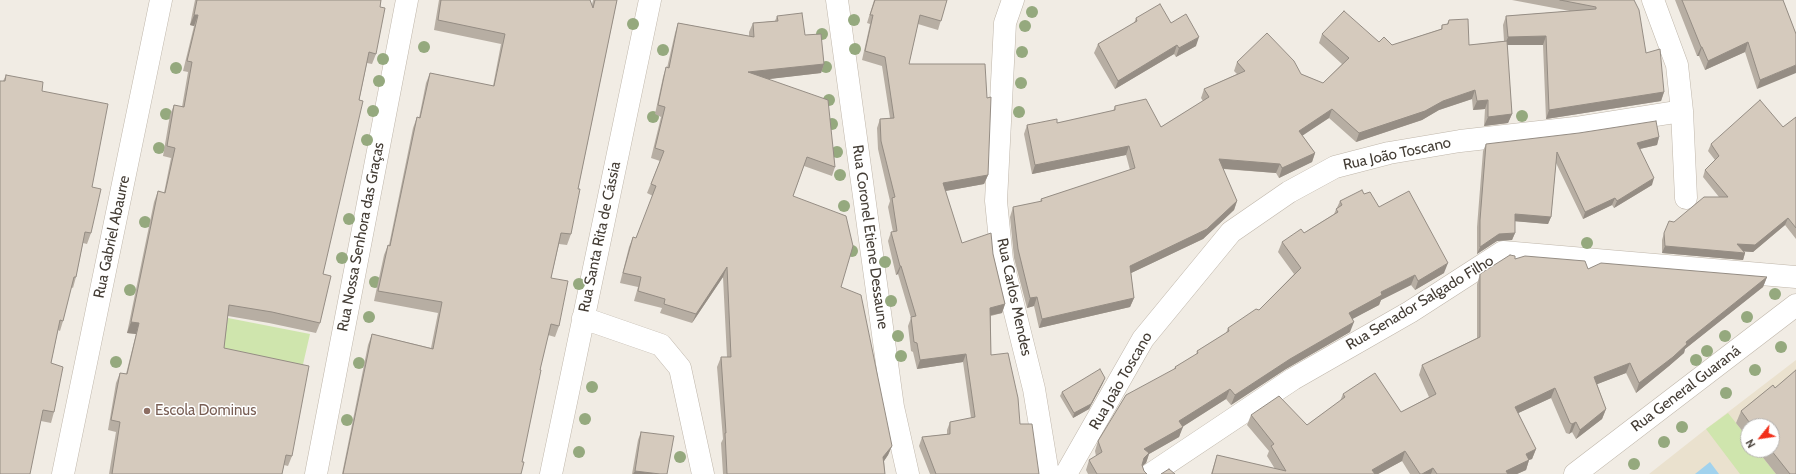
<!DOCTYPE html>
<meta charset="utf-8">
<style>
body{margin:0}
#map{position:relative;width:1796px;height:474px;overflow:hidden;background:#f1ece4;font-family:Cabin,sans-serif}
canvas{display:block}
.north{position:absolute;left:1740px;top:418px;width:40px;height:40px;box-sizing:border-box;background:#fff;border:1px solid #b4b1ae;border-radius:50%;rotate:240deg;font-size:11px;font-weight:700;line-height:16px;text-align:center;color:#433c34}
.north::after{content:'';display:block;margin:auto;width:14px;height:18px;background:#f22f1a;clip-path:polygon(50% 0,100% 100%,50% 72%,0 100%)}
</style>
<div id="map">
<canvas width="1796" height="474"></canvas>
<div class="north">N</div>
</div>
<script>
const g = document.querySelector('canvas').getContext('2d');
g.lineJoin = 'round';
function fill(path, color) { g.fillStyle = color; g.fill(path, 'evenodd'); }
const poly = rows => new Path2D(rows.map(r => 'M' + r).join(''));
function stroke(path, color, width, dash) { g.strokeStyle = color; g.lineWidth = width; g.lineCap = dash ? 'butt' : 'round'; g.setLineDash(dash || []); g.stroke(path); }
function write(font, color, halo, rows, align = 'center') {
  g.font = font + ' Cabin,sans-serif'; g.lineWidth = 3; g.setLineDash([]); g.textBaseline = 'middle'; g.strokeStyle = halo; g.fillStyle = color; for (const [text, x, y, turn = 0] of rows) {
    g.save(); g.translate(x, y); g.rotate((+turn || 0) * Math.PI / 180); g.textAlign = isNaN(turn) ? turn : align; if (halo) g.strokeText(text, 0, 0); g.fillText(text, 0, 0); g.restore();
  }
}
fill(poly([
 [1796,360,1796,474,1649,474,1706,429],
 [1748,426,1772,426,1772,450,1748,450]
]), '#eae1ce');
fill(poly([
 [228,318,310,334,301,373,219,357],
 [1728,413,1748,438,1748,450,1757,450,1776,474,1740,474,1706,429]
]), '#cfe5ad');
fill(poly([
 [1710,462,1719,474,1695,474]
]), '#a1d2ed');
const minor = poly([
 [837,0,893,407,908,474],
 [1013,0,1005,23,996,201,1002,260,1034,389,1048,474],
 [1653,0,1677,65,1682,111,1686,198],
 [583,318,661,345,680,368,703,474],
 [63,474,161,0],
 [316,474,407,0],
 [551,474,650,0],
 [1066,474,1143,339,1231,232,1289,192,1335,167,1389,153,1460,141,1575,128,1682,111],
 [1151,474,1293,379,1410,312,1503,252,1796,277],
 [1575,474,1796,305]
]);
stroke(minor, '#bfb6aa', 23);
stroke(minor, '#fff', 22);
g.fillStyle = '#95a97e';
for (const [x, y] of [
 [1032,12],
 [854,20],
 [633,24],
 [1025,26],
 [822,34],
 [424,47],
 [855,49],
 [663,50],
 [1022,52],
 [383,59],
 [826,67],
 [176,68],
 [379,81],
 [1021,83],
 [829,100],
 [373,111],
 [1019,112],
 [166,114],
 [1522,116],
 [653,117],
 [832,124],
 [367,140],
 [159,148],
 [837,152],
 [840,175],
 [844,206],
 [349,219],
 [145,222],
 [1587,243],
 [852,251],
 [342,258],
 [885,262],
 [375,282],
 [579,284],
 [130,290],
 [1775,294],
 [891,301],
 [369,317],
 [1747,317],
 [898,336],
 [1725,336],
 [1781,347],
 [1707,351],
 [901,356],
 [1696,360],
 [116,362],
 [359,363],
 [1755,370],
 [592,387],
 [1726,393],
 [585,419],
 [347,420],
 [1682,427],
 [1664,442],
 [579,452],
 [680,457],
 [1634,464]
]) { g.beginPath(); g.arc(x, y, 6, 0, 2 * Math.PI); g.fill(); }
fill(poly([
 [195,0,381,0,380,7,376,54,372,64,367,63,323,274,320,323,316,333,269,323,228,316,224,348,292,456,288,466,284,465,282,474,109,474,116,432,108,430,116,383,120,373,126,374,136,334,127,333,154,202,158,191,164,193,171,158,163,156,170,115,174,105,182,107,188,72,183,71,194,26,190,25],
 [439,0,590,0,592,5,593,0,617,0,578,189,571,234,567,245,559,244,551,278,559,326,555,337,548,335,540,370,522,462,521,474,342,474,368,345,372,334,431,348,438,313,374,301,384,255,388,245,389,245,413,128,417,117,419,118,426,83,430,73,493,86,501,44,434,30],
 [874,0,947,0,938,30,918,24,909,64,988,175,984,184,945,191,962,243,993,254,1005,304,1002,313,991,316,991,355,1020,424,1039,474,930,474,919,446,922,437,947,434,947,430,950,422,971,418,963,362,917,369,913,352,911,351,908,326,911,318,898,274,896,275,888,241,891,232,893,232,888,207,890,201,878,149,877,128,880,119,890,118,882,66,862,60,870,24,867,23],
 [1512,0,1634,0,1646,53,1664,92,1661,101,1546,119,1543,45,1507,45,1512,114,1508,123,1484,126,1485,109,1473,110,1472,99,1439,110,1422,120,1356,142,1329,118,1302,135,1315,153,1312,162,1279,178,1276,173,1223,169,1237,201,1234,210,1203,239,1131,273,1134,298,1130,307,1039,328,1034,306,1027,308,1014,258,1010,217,1013,207,1040,202,1041,199,1130,170,1126,155,1032,174,1024,134,1027,125,1057,123,1113,111,1115,106,1161,127,1203,101,1201,98,1204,89,1237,74,1234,71,1237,62,1301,74,1323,83,1342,64,1319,43,1322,34,1379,42,1392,45,1441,29,1442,25,1447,24,1449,20,1469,45,1504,41,1503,25,1506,16,1570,11],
 [1675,0,1783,0,1796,34,1757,89,1745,52,1705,70,1699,56,1697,56],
 [777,16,805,35,824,64,821,73,768,79,835,167,832,176,804,166,793,196,841,287,892,446,888,455,884,461,885,474,723,474,721,443,723,439,717,367,721,357,727,357,723,277,692,323,660,313,662,308,634,301,638,287,620,283,629,247,633,237,636,238,653,196,647,193,660,161,651,158,661,117,655,114,663,77,666,67,667,68,675,33,678,23,749,36,749,32,753,23,775,21],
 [1136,18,1171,23,1196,46,1176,57,1174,54,1115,89,1094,53,1098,44,1134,23],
 [6,75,42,91,92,187,91,233,87,244,83,243,76,277,73,288,71,287,63,321,60,331,58,330,51,363,54,412,51,423,41,421,3,81],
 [1796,117,1796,239,1785,225,1753,252,1744,251,1745,253,1743,260,1662,253,1662,240,1664,233,1674,222,1719,197,1703,177,1705,170,1715,160,1708,151,1711,144,1783,127],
 [1659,137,1657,145,1640,149,1652,185,1614,208,1612,205,1583,219,1556,163,1551,217,1548,224,1515,221,1515,233,1512,240,1497,241,1477,254,1477,227,1483,151,1486,144],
 [1364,194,1379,207,1444,273,1415,290,1411,285,1381,300,1379,305,1352,319,1350,332,1286,369,1231,405,1226,399,1182,427,1179,437,1149,454,1146,463,1142,466,1144,471,1147,474,1088,474,1086,470,1089,460,1096,456,1095,451,1098,441,1174,369,1175,367,1196,355,1197,351,1226,333,1228,328,1259,310,1294,274,1278,252,1282,242,1304,233,1334,214,1340,201],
 [1515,259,1588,269,1767,277,1763,287,1685,349,1684,353,1669,366,1636,393,1626,373,1597,384,1606,409,1602,419,1576,439,1572,432,1569,434,1566,433,1551,398,1518,413,1536,449,1532,459,1529,460,1526,470,1517,474,1410,474,1402,461,1378,474,1211,474,1217,455,1275,469,1267,456,1269,451,1247,425,1251,415,1307,425,1340,401,1343,394,1401,412,1429,397,1419,375,1422,365,1477,338,1477,284,1480,274],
 [1796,370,1796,474,1776,474,1757,450,1772,450,1772,426,1748,426,1748,438,1736,423,1741,411,1773,385,1775,388],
 [1103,383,1089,409,1073,418,1060,396,1062,392],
 [641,432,667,474,632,474,638,440]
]), '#b7aea3');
fill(poly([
 [194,15,198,15,194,26,190,25],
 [1546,36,1543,45,1505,45,1508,37],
 [1199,37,1196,46,1176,57,1179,48],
 [1748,42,1745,52,1705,70,1708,61],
 [1177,45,1174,54,1115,89,1118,81],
 [1701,47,1702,47,1699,56,1697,56],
 [824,64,821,73,744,82,748,72],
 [1796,65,1796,73,1757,89,1760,80],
 [1475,90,1472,99,1439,110,1422,120,1356,142,1359,133,1443,101],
 [1664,92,1661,101,1546,119,1549,110],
 [1488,100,1485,109,1473,110,1477,101],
 [1332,109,1329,118,1296,140,1299,131],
 [1512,114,1508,123,1484,126,1488,117],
 [1659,137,1657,145,1635,150,1637,143],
 [1129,146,1126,155,1032,174,1035,165],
 [1315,153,1312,162,1279,178,1282,168],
 [1219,159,1280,164,1276,173,1215,168],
 [988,175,984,184,940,192,943,183],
 [1654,178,1652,185,1614,208,1617,201],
 [1615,198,1612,205,1583,219,1585,212],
 [1237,201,1234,210,1203,239,1127,275,1130,266],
 [1515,214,1551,217,1548,224,1512,221],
 [1788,218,1785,225,1753,252,1734,251,1737,244],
 [1515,233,1512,240,1497,241,1477,254,1480,247,1499,234],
 [1665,246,1745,253,1743,260,1662,253],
 [1448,263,1444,273,1415,290,1418,281],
 [900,266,901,266,898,274,896,275],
 [727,267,723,277,692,323,696,314],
 [1415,275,1411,285,1381,300,1379,305,1345,323,1349,313,1381,292],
 [1767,277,1763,287,1685,349,1684,353,1669,366,1636,393,1639,383,1686,342],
 [1037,297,1034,306,1027,308,1030,298],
 [1134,298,1130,307,1039,328,1042,319],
 [1005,304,1002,313,987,316,990,308],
 [131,322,139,323,136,334,127,333],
 [1354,322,1350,332,1286,369,1231,405,1235,395,1290,359],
 [966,354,963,362,917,369,920,360],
 [1630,363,1626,373,1590,387,1594,377],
 [1105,378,1103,383,1089,409,1073,418,1074,413],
 [1555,388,1551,398,1512,416,1515,407],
 [1230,389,1226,399,1176,431,1183,427,1179,437,1149,454,1146,463,1140,468,1144,449,1179,421],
 [1606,409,1602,419,1576,439,1580,430],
 [1576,422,1572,432,1569,434,1572,424],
 [892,446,888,455,880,467,883,457],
 [1536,449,1532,459,1529,460,1526,470,1517,474,1505,474,1506,471,1526,454],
 [1405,451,1402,461,1378,474,1371,474,1372,470],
 [1433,468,1431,474,1422,474],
 [635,471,660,474,633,474]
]), '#958d84');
const building = poly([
 [197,0,381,0,380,7,385,8,376,54,369,52,359,100,363,101,323,274,331,276,320,323,272,312,229,305,224,348,309,366,292,456,286,455,282,474,112,474,120,422,111,420,120,373,127,374,139,323,131,322,158,191,165,193,175,148,167,146,174,105,184,107,192,62,187,61,198,15,194,15,197,0],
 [441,0,590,0,593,8,595,0,617,0,578,189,580,189,571,234,561,233,551,278,568,281,559,326,551,324,540,370,541,370,522,462,524,462,521,474,343,474,372,334,433,349,442,302,378,291,388,245,390,246,417,117,420,118,430,73,494,86,505,34,438,20,441,0],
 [875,0,947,0,941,21,920,15,909,64,985,64,987,98,991,97,988,175,943,183,962,243,991,233,993,254,1005,304,990,308,991,355,1008,353,1018,398,1020,424,1032,424,1039,474,936,474,922,437,950,434,950,422,975,417,966,354,920,360,917,343,914,342,911,317,916,316,901,266,900,266,891,232,897,231,892,198,895,197,881,141,880,119,894,118,885,57,865,51,873,15,870,15,875,0],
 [1560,0,1634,0,1639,10,1646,53,1660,49,1664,92,1549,110,1546,36,1508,37,1506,16,1596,9,1596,7,1560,0],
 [1682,0,1783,0,1796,34,1796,65,1760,80,1748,42,1708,61,1702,47,1701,47,1682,0],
 [1160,4,1171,23,1186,14,1199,37,1179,48,1177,45,1118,81,1098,44,1137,21,1136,18,1160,4],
 [1344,11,1379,42,1384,37,1392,45,1442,29,1442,25,1448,24,1449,20,1468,19,1469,45,1507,41,1512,114,1488,117,1488,100,1477,101,1475,90,1443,101,1425,111,1359,133,1332,109,1299,131,1315,153,1282,168,1280,164,1219,159,1237,201,1207,229,1130,266,1134,298,1042,319,1037,297,1030,298,1018,249,1013,207,1042,201,1041,199,1135,168,1129,146,1035,165,1027,125,1057,119,1057,123,1115,110,1115,106,1146,99,1161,127,1209,97,1204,89,1245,71,1237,62,1267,33,1294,61,1301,74,1323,83,1349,58,1322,34,1344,11],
 [802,13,805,35,821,34,824,64,748,72,828,100,835,167,807,157,793,196,846,216,853,246,841,287,861,295,892,446,883,457,885,474,727,474,725,433,726,433,721,357,731,357,727,267,696,314,664,304,665,299,638,291,641,277,623,273,633,237,636,238,656,186,651,184,664,151,655,148,665,107,658,105,666,67,669,68,678,23,754,37,753,23,778,21,777,16,802,13],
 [6,75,43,82,42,91,108,104,92,187,101,189,91,233,85,232,76,277,74,277,63,321,60,320,51,363,63,367,54,412,43,410,30,474,0,474,0,81,5,81,6,75],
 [1760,100,1783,127,1796,117,1796,228,1788,218,1755,245,1737,244,1745,253,1665,246,1664,233,1669,221,1674,222,1704,197,1728,197,1705,170,1719,156,1711,144,1760,100],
 [1656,121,1659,137,1637,143,1654,178,1617,201,1615,198,1585,212,1557,152,1551,217,1515,214,1515,233,1499,234,1480,247,1480,220,1486,144,1579,133,1656,121],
 [1362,190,1364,194,1370,192,1379,207,1409,191,1448,263,1418,281,1415,275,1381,292,1382,295,1349,313,1354,322,1290,359,1235,395,1230,389,1179,421,1183,427,1144,449,1149,453,1144,458,1142,465,1144,471,1147,474,1097,474,1089,460,1102,452,1098,441,1126,395,1176,368,1175,367,1198,353,1197,351,1229,331,1228,328,1256,309,1259,310,1301,268,1282,242,1301,229,1304,233,1338,212,1336,209,1342,205,1340,201,1362,190],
 [1510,255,1515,256,1515,259,1525,256,1585,261,1588,269,1601,263,1767,277,1686,342,1687,344,1673,357,1639,383,1630,363,1594,377,1606,409,1580,430,1576,422,1572,424,1570,423,1555,388,1515,407,1536,449,1526,454,1529,460,1506,471,1508,474,1437,474,1433,468,1422,474,1420,474,1405,451,1372,470,1375,474,1212,474,1217,455,1286,471,1271,446,1274,444,1251,415,1279,396,1307,425,1345,397,1343,394,1375,373,1401,412,1436,394,1422,365,1480,337,1480,274,1510,255],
 [1100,369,1105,378,1091,404,1074,413,1062,392,1100,369],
 [1796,370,1796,474,1790,474,1771,450,1772,450,1772,426,1752,426,1741,411,1773,385,1775,388,1796,370],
 [641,432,674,436,667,474,660,474,635,471,641,432],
 [1169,469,1175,474,1161,474,1169,469]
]);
fill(building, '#d5cabd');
stroke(building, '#958d84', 1);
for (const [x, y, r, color] of [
 [147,411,4,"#8d6e63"]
]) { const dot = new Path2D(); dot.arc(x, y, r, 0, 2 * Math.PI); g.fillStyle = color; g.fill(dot); stroke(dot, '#fff', 1.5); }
write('15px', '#433c34', '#fff', [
 ["Rua João Toscano",1397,154,-12],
 ["Rua Gabriel Abaurre",112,237,-78],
 ["Rua Nossa Senhora das Graças",361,237,-79],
 ["Rua Santa Rita de Cássia",600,237,-78],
 ["Rua Coronel Etiene Dessaune",870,237,82],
 ["Rua Carlos Mendes",1014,297,78],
 ["Rua Senador Salgado Filho",1420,303,-31],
 ["Rua João Toscano",1121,381,-60],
 ["Rua General Guaraná",1686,389,-37]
]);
write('15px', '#785e54', '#fff', [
 ["Escola Dominus",155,411]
], 'left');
</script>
